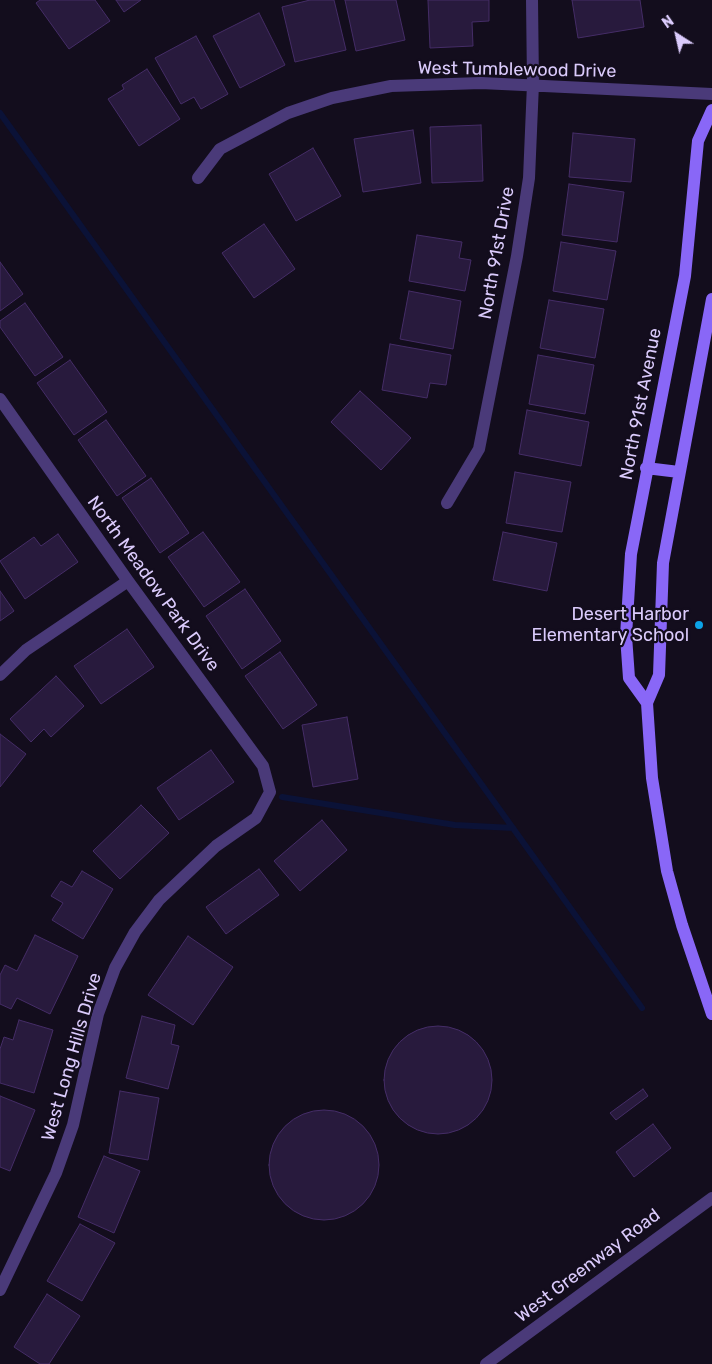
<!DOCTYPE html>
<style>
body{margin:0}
#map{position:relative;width:712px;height:1364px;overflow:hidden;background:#130d1d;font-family:Rubik,sans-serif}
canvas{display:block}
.north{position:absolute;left:652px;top:10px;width:50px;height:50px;-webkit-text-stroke:4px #130d1d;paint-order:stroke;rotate:325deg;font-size:14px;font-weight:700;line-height:20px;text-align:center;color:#dbcbfc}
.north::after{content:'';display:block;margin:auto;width:18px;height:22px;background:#dbcbfc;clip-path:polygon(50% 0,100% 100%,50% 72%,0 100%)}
</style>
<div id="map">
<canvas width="712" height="1364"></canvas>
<div class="north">N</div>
</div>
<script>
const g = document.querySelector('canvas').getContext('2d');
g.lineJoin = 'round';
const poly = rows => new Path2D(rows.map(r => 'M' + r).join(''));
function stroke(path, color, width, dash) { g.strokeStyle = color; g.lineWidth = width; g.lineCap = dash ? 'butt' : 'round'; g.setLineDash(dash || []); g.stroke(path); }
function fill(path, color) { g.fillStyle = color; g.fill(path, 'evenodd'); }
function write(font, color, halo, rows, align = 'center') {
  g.font = font + ' Rubik,sans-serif'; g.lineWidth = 4.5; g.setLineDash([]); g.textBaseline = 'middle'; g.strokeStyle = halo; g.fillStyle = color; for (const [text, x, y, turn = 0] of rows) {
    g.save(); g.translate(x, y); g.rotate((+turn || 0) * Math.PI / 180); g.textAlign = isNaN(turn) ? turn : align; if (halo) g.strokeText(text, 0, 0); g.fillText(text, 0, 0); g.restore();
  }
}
stroke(poly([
 [0,113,642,1008],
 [282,797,455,825,513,828]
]), '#0b1237', 6);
const building = poly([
 [40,0,95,0,110,21,69,49,36,3,40,0],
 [116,0,141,0,124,12,116,0],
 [310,0,334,0,346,50,295,62,282,7,310,0],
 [345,0,396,0,405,40,356,51,345,0],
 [428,0,489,0,489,21,472,22,473,46,430,48,428,0],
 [572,0,640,0,644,27,578,38,572,0],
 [259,13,285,65,240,88,213,36,259,13],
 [196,36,228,94,201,109,194,97,181,104,155,58,196,36],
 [147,69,180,119,139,146,108,99,124,89,122,85,147,69],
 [481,125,483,181,432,183,430,127,481,125],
 [413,130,421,183,363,192,354,139,413,130],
 [573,133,635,139,631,182,569,177,573,133],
 [313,148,341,196,296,221,269,174,313,148],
 [569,184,624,192,617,242,562,235,569,184],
 [264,224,295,269,254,298,222,253,264,224],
 [417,235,462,242,459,258,471,260,465,291,409,281,417,235],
 [561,242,616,251,607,300,553,291,561,242],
 [0,262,23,294,0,311,0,262],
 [409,291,461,301,453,349,400,339,409,291],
 [549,300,604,309,595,358,540,348,549,300],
 [25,303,63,357,35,376,0,327,0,321,25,303],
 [390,344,451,355,446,385,430,383,427,398,382,390,390,344],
 [538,355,594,365,585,414,529,404,538,355],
 [70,360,107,412,74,435,37,383,70,360],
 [360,391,411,438,381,470,331,422,360,391],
 [527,410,589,422,581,466,519,454,527,410],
 [106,420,146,476,117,496,78,440,106,420],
 [515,472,571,482,562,532,506,523,515,472],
 [151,478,189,533,160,553,122,498,151,478],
 [203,532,240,582,204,607,168,557,203,532],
 [503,532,557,543,547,591,493,580,503,532],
 [58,534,78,562,25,599,0,561,34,537,41,546,58,534],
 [245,589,281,641,242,669,206,616,245,589],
 [0,591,14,611,0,621,0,591],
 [127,629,154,667,101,704,74,666,127,629],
 [280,652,317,705,283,729,245,676,280,652],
 [56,676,84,706,51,737,44,729,31,742,10,719,56,676],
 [347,717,358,779,313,787,302,725,347,717],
 [0,734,26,754,0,787,0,734],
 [211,750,234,782,179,820,157,788,211,750],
 [141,805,169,833,120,879,93,851,141,805],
 [322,820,347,850,300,891,274,861,322,820],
 [259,869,279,895,226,934,206,907,259,869],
 [82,871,113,889,83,939,52,920,63,903,51,896,61,881,72,887,82,871],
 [35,935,78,956,50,1014,17,998,11,1009,0,1004,0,975,5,965,17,971,35,935],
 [188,936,233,967,193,1025,148,995,188,936],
 [142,1016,175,1025,171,1044,179,1046,168,1089,126,1078,142,1016],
 [19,1020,53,1030,34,1093,0,1083,0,1049,4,1037,13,1040,19,1020],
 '384 1080a54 54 0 1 1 108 0a54 54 0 1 1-108 0Z',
 [643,1089,648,1096,616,1120,610,1113,643,1089],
 [120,1091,159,1098,148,1160,109,1153,120,1091],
 [0,1096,35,1110,10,1171,0,1167,0,1096],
 '269 1165a55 55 0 1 1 110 0a55 55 0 1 1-110 0Z',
 [653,1124,671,1148,634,1177,616,1152,653,1124],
 [104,1156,140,1171,114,1233,78,1217,104,1156],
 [80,1224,115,1243,82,1301,47,1281,80,1224],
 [47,1294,80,1316,49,1364,40,1364,14,1347,47,1294]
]);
fill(building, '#281a3d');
stroke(building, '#452d67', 1);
stroke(poly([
 [198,178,220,149,288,113,332,98,391,86,481,83,712,94],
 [0,399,128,581,263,766,270,792,256,818,216,846,159,900,135,932,115,968,98,1014,73,1125,56,1173,0,1290],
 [447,503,479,449,517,256,529,178,533,84,532,0],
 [0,675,26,650,128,581]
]), '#4a3a79', 12);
stroke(poly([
 [486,1364,712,1198]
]), '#4a3a79', 12);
stroke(poly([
 [712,299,663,563,659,675,647,703,652,778,667,871,682,925,712,1014],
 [646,468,679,472],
 [647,703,629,678,626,636,631,554,685,276,698,141,712,110]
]), '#8967f7', 12);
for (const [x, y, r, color] of [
 [699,625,5,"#0ca3e7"]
]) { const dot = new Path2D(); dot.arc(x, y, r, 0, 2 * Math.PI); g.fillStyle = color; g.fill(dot); stroke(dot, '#130d1d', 2); }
write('18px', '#dbcbfc', '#130d1d', [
 ["West Tumblewood Drive",517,70,1],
 ["North 91st Drive",497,253,-80],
 ["North 91st Avenue",641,404,-79],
 ["North Meadow Park Drive",153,584,54],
 ["West Long Hills Drive",72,1057,-74],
 ["West Greenway Road",588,1266,-37]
]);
write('18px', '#dbcbfc', '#130d1d', [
 ["Desert Harbor",689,615],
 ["Elementary School",689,636]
], 'right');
</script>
